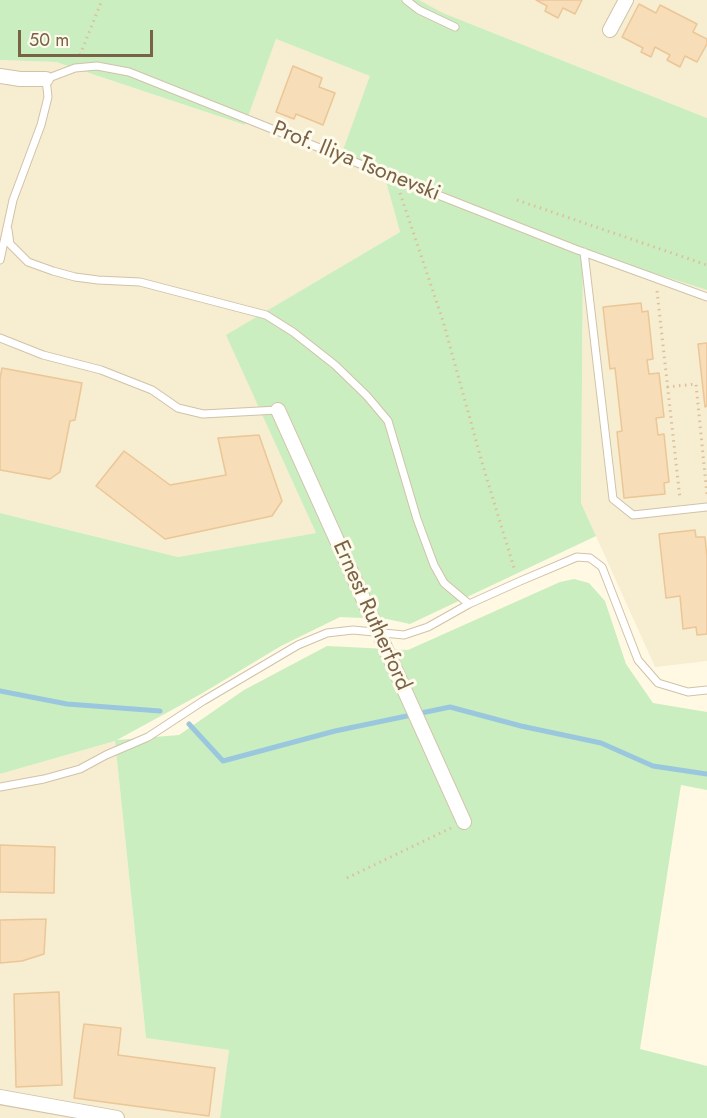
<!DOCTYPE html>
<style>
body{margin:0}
#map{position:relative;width:707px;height:1118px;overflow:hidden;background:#fff9e3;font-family:Jost,sans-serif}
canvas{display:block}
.scale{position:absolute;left:18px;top:30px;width:135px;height:27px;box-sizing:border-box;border:3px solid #7a6246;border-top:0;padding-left:8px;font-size:18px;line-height:21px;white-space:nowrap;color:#7a6246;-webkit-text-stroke:4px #fffbec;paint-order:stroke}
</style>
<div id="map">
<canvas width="707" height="1118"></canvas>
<div class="scale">50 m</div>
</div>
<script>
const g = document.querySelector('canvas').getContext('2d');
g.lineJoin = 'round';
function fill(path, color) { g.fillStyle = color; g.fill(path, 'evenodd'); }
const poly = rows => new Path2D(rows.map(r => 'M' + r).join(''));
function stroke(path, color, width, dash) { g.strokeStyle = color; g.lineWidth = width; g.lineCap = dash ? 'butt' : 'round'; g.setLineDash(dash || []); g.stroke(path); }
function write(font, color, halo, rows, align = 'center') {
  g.font = font + ' Jost,sans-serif'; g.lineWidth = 6; g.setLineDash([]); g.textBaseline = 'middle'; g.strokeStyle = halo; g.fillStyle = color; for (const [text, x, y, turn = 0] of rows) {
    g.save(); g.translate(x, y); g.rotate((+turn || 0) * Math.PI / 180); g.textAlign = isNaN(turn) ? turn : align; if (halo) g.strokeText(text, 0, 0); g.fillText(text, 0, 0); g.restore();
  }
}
fill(poly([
 [419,0,707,0,707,118,443,13],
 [276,39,371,76,339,161,385,178,400,232,227,335,316,533,178,557,0,513,0,60,56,62,245,125],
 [583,251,707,290,707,661,655,667,581,503],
 [115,741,146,1038,229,1050,220,1118,0,1118,0,774]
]), '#f7edd1');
fill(poly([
 [0,0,419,0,443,13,707,118,707,290,583,251,581,503,596,536,410,624,387,619,340,617,281,646,201,694,117,740,179,735,244,690,327,646,408,650,560,582,574,579,589,583,605,601,626,664,653,703,707,712,707,790,681,785,640,1049,707,1066,707,1118,220,1118,229,1050,146,1038,115,741,0,774,0,513,178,557,316,533,226,335,400,232,385,178,339,161,370,76,276,39,245,125,56,62,0,60]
]), '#caeec0');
stroke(poly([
 [0,691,67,704,160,711],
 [189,724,223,761,335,731,450,707,521,726,601,743,653,766,707,774]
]), '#9ac7dd', 5);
const building = poly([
 [536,0,582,0,575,14,563,8,558,18,545,11,547,6,536,0],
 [639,4,656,13,660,5,697,24,693,32,707,39,707,44,697,62,685,56,680,67,667,60,670,55,655,47,651,57,641,52,643,48,622,37,639,4],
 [293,66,322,78,319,87,335,93,323,125,296,114,294,119,276,112,293,66],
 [641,303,642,312,648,311,653,359,647,360,649,374,659,373,664,417,656,418,658,435,664,434,669,482,664,483,665,494,624,498,617,432,622,431,615,368,610,369,603,307,641,303],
 [707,343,707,406,705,407,698,344,707,343],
 [2,368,82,383,75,420,70,421,60,472,50,479,0,470,0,378,2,368],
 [259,435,282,501,272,516,165,539,96,486,124,451,170,485,226,475,218,438,259,435],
 [695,530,696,537,705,537,707,557,707,634,697,635,696,627,683,629,680,596,666,598,659,534,695,530],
 [0,845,55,847,54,893,0,892,0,845],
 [46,919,44,954,22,961,0,963,0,920,46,919],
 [59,992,62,1085,16,1087,14,994,59,992],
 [84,1024,121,1028,118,1055,215,1068,209,1116,74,1098,84,1024]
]);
fill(building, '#f7ddb8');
stroke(building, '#ebc696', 1.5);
const lane = poly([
 [406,0,419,10,455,27],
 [8,230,10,244,28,262,53,271,75,277,98,280,140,282,266,315,293,332,335,365,367,396,388,421,417,519,434,565,444,583,469,604],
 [584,252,613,499,633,515,707,507],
 [0,260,13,200,41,125,48,97,46,79,75,68,97,66,129,72,395,178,575,249,707,297],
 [0,338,43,355,101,370,152,390,178,408,203,414,278,410],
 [0,787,44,779,80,769,106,755,148,737,203,701,298,645,327,633,353,630,404,635,428,627,469,604,518,582,577,557,590,558,602,567,638,660,658,683,688,692,707,690]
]);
const street = poly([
 [610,30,626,0],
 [0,76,20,79,46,79],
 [278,410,464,822],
 [0,1097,117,1118]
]);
stroke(lane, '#d1c2a8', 9);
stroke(street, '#d1c2a8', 16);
stroke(poly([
 [80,55,102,0],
 [400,193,443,321,483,466,515,571],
 [517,200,707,265],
 [657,291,680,499],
 [667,387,696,384,707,495],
 [347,878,451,828]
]), '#dcc09b', 3, [1.5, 4.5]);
stroke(lane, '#fff', 7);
stroke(street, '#fff', 14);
write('22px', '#7a6246', '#fffbec', [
 ["Prof. Iliya Tsonevski",356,162,22],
 ["Ernest Rutherford",371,616,66]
]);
</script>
